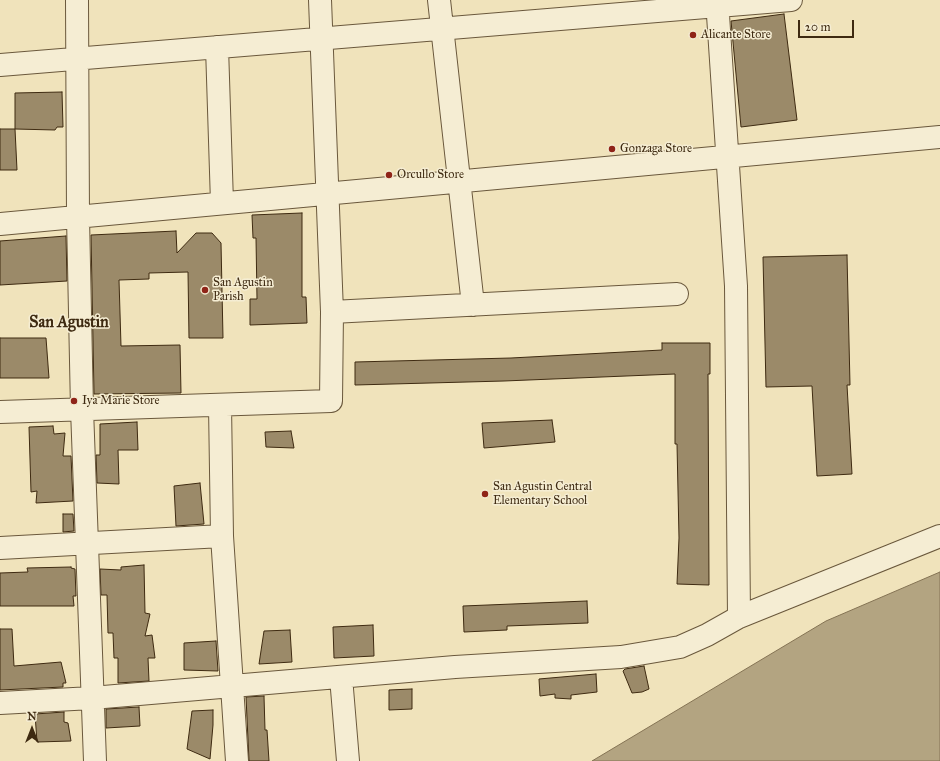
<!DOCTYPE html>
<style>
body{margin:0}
#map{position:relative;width:940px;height:761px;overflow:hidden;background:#f0e3bb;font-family:"IM FELL Great Primer",serif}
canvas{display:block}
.north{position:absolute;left:12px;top:709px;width:40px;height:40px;-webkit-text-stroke:3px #f5edd3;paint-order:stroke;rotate:0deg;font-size:11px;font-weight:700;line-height:16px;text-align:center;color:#3e2a11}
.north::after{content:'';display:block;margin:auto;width:14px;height:18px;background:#3e2a11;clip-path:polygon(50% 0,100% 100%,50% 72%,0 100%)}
.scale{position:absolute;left:798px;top:20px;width:56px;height:18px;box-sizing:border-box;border:2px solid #3e2a11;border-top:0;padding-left:5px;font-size:12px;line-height:14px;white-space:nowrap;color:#3e2a11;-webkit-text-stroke:3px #f5edd3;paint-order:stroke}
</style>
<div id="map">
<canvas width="940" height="761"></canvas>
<div class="north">N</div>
<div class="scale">20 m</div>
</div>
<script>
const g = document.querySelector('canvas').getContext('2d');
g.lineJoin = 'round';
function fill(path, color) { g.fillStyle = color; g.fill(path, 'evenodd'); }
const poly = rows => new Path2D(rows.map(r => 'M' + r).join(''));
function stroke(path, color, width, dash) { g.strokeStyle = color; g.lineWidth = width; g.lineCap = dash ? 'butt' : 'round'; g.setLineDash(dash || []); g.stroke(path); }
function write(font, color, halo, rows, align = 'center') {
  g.font = font + ' "IM FELL Great Primer",serif'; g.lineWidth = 3; g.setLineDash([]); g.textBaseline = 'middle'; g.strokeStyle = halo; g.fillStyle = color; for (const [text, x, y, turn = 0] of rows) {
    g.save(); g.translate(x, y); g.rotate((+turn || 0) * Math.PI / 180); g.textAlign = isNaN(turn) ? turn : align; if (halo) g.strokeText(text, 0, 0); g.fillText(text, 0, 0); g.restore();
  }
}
const water = poly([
 [940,572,940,761,592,761,826,621,940,572]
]);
fill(water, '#b3a481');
stroke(water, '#847354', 1);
const building = poly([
 [784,14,797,120,741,127,731,21,784,14],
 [62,92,63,127,57,127,55,130,15,129,15,93,62,92],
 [0,129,15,129,17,170,0,170,0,129],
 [302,213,302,297,306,297,307,323,250,325,250,299,257,299,256,238,253,238,252,215,302,213],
 [176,231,177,253,196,233,212,233,221,243,223,338,189,338,188,272,149,273,149,279,119,280,121,346,180,345,181,393,94,394,91,235,176,231],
 [66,236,67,281,0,285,0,241,66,236],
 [847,255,850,385,847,385,852,474,817,476,812,386,766,387,763,257,847,255],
 [0,338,46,338,49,378,0,378,0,338],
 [662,343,710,343,710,374,708,374,709,585,677,584,679,538,677,444,675,444,675,374,504,381,355,385,355,362,511,358,662,350,662,343],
 [552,420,555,442,484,448,482,423,552,420],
 [137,422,138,450,118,450,119,484,97,483,96,455,100,455,100,424,137,422],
 [53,426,54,434,65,433,63,456,71,456,73,501,36,503,37,491,31,492,29,427,53,426],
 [291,431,294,448,266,447,265,432,291,431],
 [200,483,204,524,176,526,174,486,200,483],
 [63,514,73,514,74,531,63,532,63,514],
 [144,565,145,613,150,614,145,636,152,635,155,658,148,658,149,681,118,683,118,658,114,658,113,633,108,633,107,595,101,595,100,569,121,570,121,567,144,565],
 [71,567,71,568,75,569,76,596,73,596,74,606,0,606,0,573,28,572,27,568,71,567],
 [587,601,588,623,507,626,507,630,464,632,463,606,587,601],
 [373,625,374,656,334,658,333,627,373,625],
 [0,629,12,629,14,666,61,662,66,683,63,683,63,687,0,690,0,629],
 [290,630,292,662,259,664,264,631,290,630],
 [216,641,218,671,184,670,184,643,216,641],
 [644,666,649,689,642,692,632,693,623,671,625,669,644,666],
 [596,674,597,692,571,695,571,699,555,698,555,694,540,696,539,679,596,674],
 [412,689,412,709,389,710,389,690,412,689],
 [264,696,265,730,267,730,269,761,249,761,246,697,264,696],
 [139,707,140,726,106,728,106,709,139,707],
 [213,710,213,725,210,759,187,749,192,711,213,710],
 [64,712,64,722,68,723,71,741,37,742,35,714,64,712]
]);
fill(building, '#9b8a69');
stroke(building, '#3e2a11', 1);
const minor = poly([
 [77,0,78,217,82,409,95,761],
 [439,0,473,305],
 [717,0,736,286,739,617],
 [217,47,222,203],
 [0,65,791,0],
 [0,224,940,137],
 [332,312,677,294],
 [220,405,222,536,237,761],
 [0,412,331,401,332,312,320,0],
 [0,548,222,536],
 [341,677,348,761],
 [0,703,92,698,455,667,621,657,680,647,707,635,739,617,940,536]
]);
stroke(minor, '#6a583c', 24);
stroke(minor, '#f5edd3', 22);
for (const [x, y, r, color] of [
 [693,35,4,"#8f2418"],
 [612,149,4,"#8f2418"],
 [389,175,4,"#8f2418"],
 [205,290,4,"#8f2418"],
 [74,401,4,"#8f2418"],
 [485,494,4,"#8f2418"]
]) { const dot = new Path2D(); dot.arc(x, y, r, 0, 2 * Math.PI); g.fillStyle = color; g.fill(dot); stroke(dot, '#f5edd3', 1.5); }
write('12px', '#3e2a11', '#f5edd3', [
 ["Alicante Store",701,35],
 ["Gonzaga Store",620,149],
 ["Orcullo Store",397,175],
 ["San Agustin",213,283],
 ["Parish",213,297],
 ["Iya Marie Store",82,401],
 ["San Agustin Central",493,487],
 ["Elementary School",493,501]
], 'left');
write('bold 16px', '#3e2a11', '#f5edd3', [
 ["San Agustin",69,323]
]);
</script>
